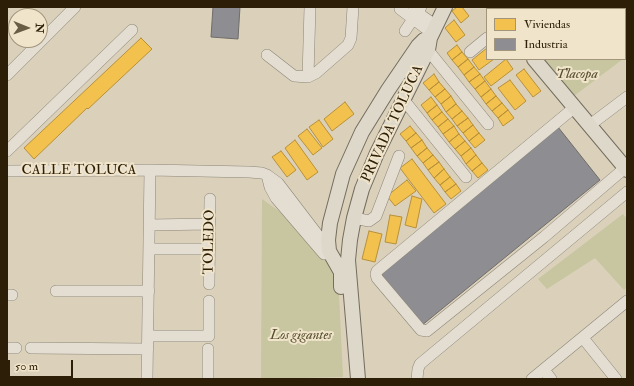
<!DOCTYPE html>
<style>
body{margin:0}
#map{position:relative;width:634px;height:386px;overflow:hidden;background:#dbd1bb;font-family:"IM FELL Double Pica",serif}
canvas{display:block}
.frame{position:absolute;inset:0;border:8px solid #2c1e07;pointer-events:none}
.legend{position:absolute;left:486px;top:8px;width:140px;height:52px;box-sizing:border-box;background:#f0e4ca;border:1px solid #a2957c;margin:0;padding:5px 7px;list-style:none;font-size:12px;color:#2c1e07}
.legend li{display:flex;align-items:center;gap:8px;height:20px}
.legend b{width:20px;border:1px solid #a2957c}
.north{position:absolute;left:8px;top:8px;width:40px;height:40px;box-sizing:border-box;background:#f0e4ca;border:1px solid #a2957c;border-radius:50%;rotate:91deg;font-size:11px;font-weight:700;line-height:16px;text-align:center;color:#2c1e07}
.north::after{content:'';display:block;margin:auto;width:14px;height:18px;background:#695d46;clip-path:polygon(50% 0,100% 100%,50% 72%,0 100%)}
.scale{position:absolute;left:8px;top:360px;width:65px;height:18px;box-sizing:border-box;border:2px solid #2c1e07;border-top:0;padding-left:5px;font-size:12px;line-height:14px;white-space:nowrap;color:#2c1e07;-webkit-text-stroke:3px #f0e4ca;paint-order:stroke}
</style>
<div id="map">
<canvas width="634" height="386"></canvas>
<div class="frame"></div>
<ul class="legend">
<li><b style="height:11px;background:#f2c14e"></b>Viviendas</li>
<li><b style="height:11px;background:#8d8d92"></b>Industria</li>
</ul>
<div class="north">N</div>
<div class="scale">50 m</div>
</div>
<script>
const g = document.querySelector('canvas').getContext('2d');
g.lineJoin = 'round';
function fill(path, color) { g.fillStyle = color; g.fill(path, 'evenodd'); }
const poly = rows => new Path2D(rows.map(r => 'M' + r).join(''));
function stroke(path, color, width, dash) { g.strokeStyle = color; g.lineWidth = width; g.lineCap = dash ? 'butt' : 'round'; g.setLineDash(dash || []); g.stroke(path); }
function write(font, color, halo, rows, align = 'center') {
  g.font = font + ' "IM FELL Double Pica",serif'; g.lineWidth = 4; g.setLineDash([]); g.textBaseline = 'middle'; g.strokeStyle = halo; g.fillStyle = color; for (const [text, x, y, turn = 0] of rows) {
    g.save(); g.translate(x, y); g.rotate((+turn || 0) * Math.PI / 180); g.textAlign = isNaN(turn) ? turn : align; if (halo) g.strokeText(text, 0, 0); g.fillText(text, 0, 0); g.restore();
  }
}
fill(poly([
 [544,59,623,59,574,96],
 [262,199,279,211,338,273,343,377,261,379],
 [623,214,627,219,627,287,624,290,595,258,547,289,538,279]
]), '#c7c6a0');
const homes = poly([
 [457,7,462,7,469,16,461,23,452,11,457,7],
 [454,20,465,35,456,42,445,28,454,20],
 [141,38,152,49,88,109,87,108,34,159,24,148,141,38],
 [457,45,462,52,452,60,447,53,457,45],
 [487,48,487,59,494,59,479,70,472,60,487,48],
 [462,52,468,59,458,67,452,60,462,52],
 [468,59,474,67,464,75,458,67,468,59],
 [506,59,513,69,491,86,484,77,506,59],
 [474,67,480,74,469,82,464,75,474,67],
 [524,69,541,91,533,97,516,75,524,69],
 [434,74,439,82,429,90,423,83,434,74],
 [480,74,485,81,475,89,469,82,480,74],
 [510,80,526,101,515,110,498,88,510,80],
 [485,81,491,89,481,97,475,89,485,81],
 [439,82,445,89,435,97,429,90,439,82],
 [445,89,451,96,441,104,435,97,445,89],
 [491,89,496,96,486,104,481,97,491,89],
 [451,96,456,104,446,112,441,104,451,96],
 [496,96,502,103,492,111,486,104,496,96],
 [431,97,437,105,427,113,421,105,431,97],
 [345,102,354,114,332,131,324,119,345,102],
 [502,103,508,110,498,118,492,111,502,103],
 [456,104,462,111,452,119,446,112,456,104],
 [437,105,442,112,432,120,427,113,437,105],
 [508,110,514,118,503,126,498,118,508,110],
 [462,111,468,118,457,126,452,119,462,111],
 [442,112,448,119,438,127,432,120,442,112],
 [468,118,473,125,463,133,457,126,468,118],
 [448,119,454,126,443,134,438,127,448,119],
 [319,120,333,139,323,147,309,127,319,120],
 [473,125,479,133,469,141,463,133,473,125],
 [410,126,416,133,406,141,400,134,410,126],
 [454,126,459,134,449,142,443,134,454,126],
 [307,129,322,148,313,155,298,136,307,129],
 [416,133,422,140,411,148,406,141,416,133],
 [479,133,485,140,475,148,469,141,479,133],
 [459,134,465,141,455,149,449,142,459,134],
 [295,140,318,172,307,180,285,148,295,140],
 [422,140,427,148,417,156,411,148,422,140],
 [465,141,471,148,461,156,455,149,465,141],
 [427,148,433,155,423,163,417,156,427,148],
 [471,148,476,155,466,164,461,156,471,148],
 [281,151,296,170,287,177,272,157,281,151],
 [433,155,439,162,428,170,423,163,433,155],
 [476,155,482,163,472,171,466,164,476,155],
 [412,159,446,204,434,213,400,168,412,159],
 [439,162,444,169,434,178,428,170,439,162],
 [482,163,488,170,478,178,472,171,482,163],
 [444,169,450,177,440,185,434,178,444,169],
 [450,177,456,184,445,192,440,185,450,177],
 [407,180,416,191,395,206,387,196,407,180],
 [456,184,461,191,451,199,445,192,456,184],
 [412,196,422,199,416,228,405,225,412,196],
 [390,215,402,217,396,244,385,242,390,215],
 [369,231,382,234,375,262,362,259,369,231]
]);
fill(homes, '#f2c14e');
stroke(homes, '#b79039', 1);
const industry = poly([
 [213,7,240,7,238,39,211,37,213,7],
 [558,127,600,180,421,326,378,272,558,127]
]);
fill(industry, '#8d8d92');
stroke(industry, '#706c68', 1);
const minor = poly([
 [310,7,308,77,316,73,348,45,351,38,353,7],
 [414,7,422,16,435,25],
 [587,7,587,9],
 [400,9,432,33],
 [561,9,562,7],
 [625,12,627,12],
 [405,31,421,7],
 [423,44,488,124],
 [470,52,487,38],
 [267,55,294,76,308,77],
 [7,75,75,7],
 [403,99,466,177],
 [575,107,377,271,376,274,377,278,421,330,427,331,544,237,625,168],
 [590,125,627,97],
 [7,151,132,30],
 [7,171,150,170,249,172,262,173,267,175,278,183,330,251],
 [267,175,270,187,276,198,324,254],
 [354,218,369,221,376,216,399,156],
 [149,225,210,224],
 [149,249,210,249],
 [209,284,210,199],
 [56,291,149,291],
 [7,295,12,295],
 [148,336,209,336,209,301],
 [583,338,616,379],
 [7,348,16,348],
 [31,348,148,349],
 [544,370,551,379],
 [147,379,150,170],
 [208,379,208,349],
 [417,379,418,369,420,364,627,192],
 [532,379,627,301]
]);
const major = poly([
 [496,7,497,9],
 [534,59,627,170],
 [341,287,341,272,329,251,328,240,330,223,343,174,362,132,388,90,418,46,424,40,430,38],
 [358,379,348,260,350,240,354,218,362,189,377,153,428,50,430,38,445,7]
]);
stroke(minor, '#8d8677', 12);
stroke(major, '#746d5f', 16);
stroke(minor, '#e3ddd2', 11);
stroke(major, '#ded8cb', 14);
write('italic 14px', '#564e2e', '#f0e4ca', [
 ["Tlacopa",577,75],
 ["Los gigantes",301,336]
]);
write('14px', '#2c1e07', '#f0e4ca', [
 ["PRIVADA TOLUCA",393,124,-65],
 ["CALLE TOLUCA",79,171],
 ["TOLEDO",210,242,-89]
]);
</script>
